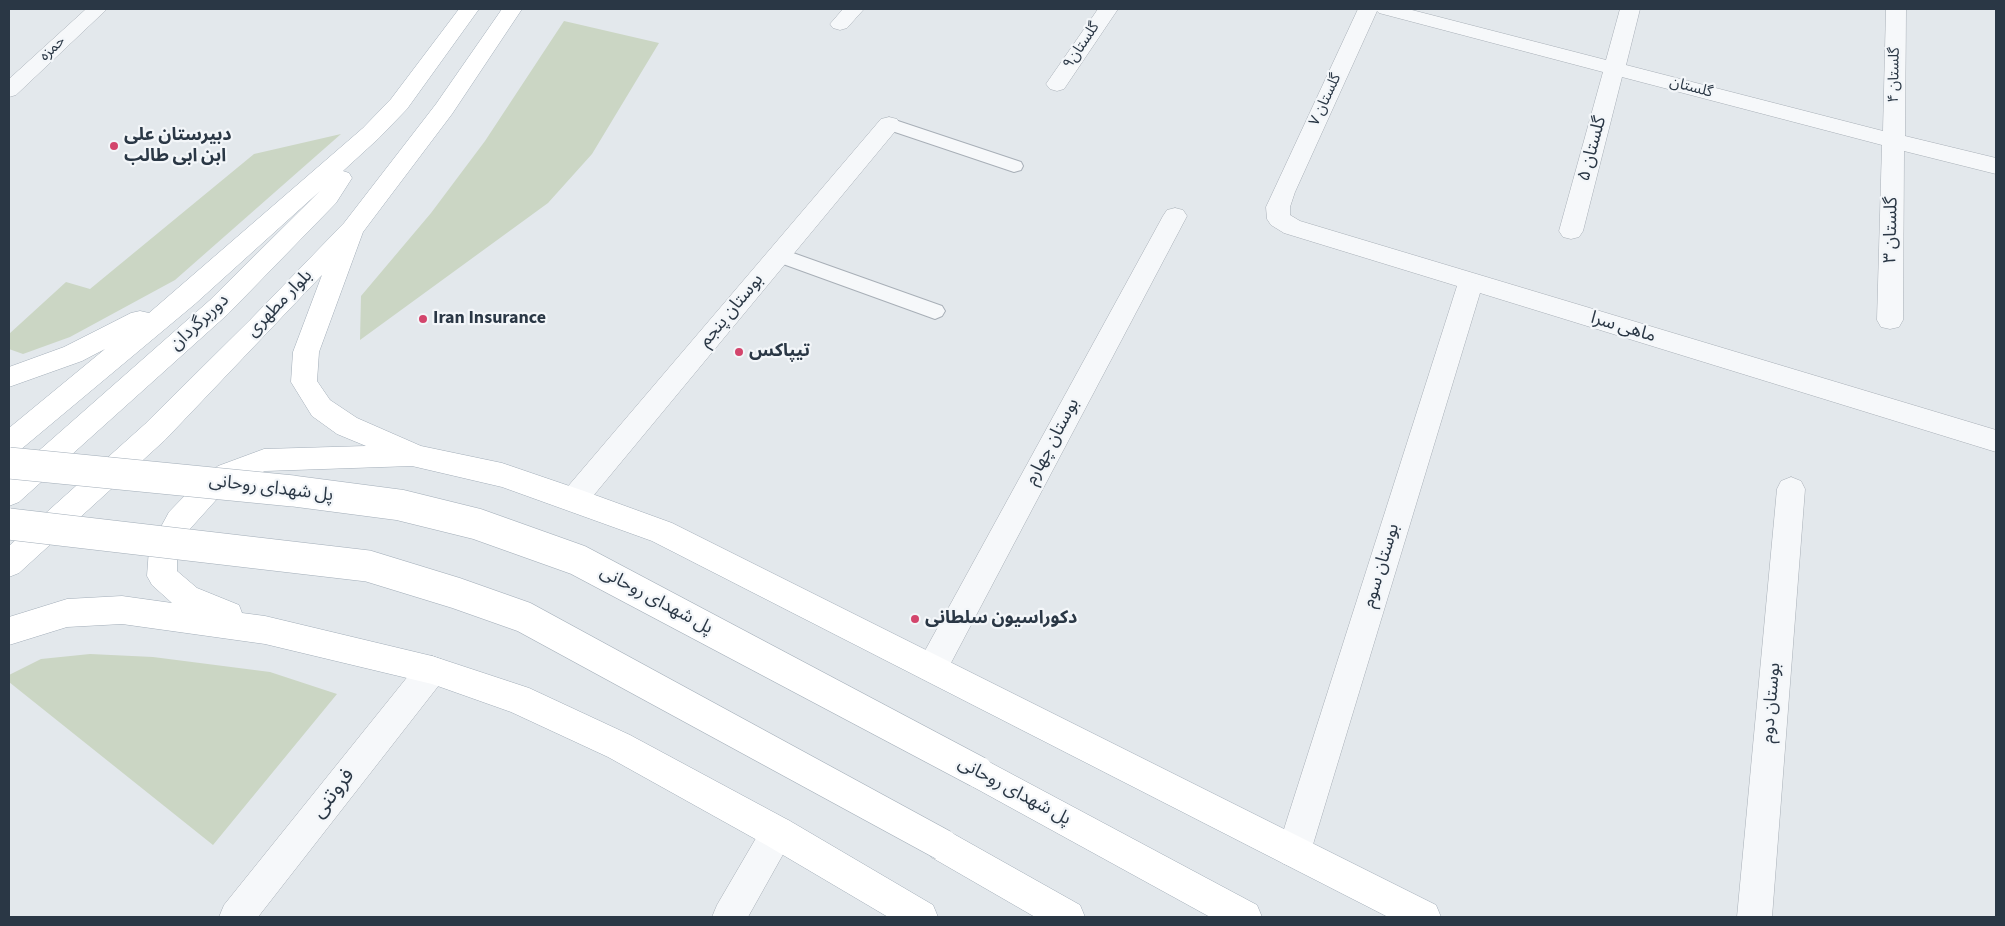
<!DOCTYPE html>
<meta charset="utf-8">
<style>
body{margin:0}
#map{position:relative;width:2005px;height:926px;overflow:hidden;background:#e3e8ec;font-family:"Source Sans 3",sans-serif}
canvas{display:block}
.frame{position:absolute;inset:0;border:10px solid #2a3745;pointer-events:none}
</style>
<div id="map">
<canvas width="2005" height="926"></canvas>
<div class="frame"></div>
</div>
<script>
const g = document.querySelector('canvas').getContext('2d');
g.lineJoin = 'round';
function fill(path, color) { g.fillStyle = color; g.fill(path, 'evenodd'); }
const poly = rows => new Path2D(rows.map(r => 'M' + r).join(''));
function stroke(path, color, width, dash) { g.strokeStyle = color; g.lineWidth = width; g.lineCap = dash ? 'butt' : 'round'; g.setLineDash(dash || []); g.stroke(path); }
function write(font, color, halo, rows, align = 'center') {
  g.font = font + ' "Source Sans 3","Noto Sans Arabic",sans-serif'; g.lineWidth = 4.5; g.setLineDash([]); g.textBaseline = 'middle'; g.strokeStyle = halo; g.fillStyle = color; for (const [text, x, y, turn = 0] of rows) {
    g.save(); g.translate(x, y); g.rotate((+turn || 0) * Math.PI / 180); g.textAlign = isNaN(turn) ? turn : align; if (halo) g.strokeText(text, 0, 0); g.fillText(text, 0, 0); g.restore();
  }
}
fill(poly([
 [564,21,659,43,592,154,548,203,360,340,361,296,431,213,485,141],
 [341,134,175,280,70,337,23,354,9,349,9,334,66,282,90,289,254,154],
 [90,654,153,657,270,672,337,694,213,845,9,682,9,675,41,659]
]), '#cbd6c4');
const lane = poly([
 [889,118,1021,162,1023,166,1021,170,1014,172,883,128,880,124,883,120,889,118],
 [779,248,942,306,945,311,942,316,935,319,772,260,769,255,772,250,779,248]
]);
const street = poly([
 [86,9,107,9,16,95,9,97,9,79,86,9],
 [843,9,864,9,847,28,840,30,833,28,830,24,843,9],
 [1098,9,1118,9,1064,89,1057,91,1050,89,1046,84,1098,9],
 [1358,9,1408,9,1606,60,1620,9,1640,9,1626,65,1883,131,1886,9,1906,9,1905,136,1996,158,1996,174,1904,151,1903,320,1899,327,1890,329,1881,327,1877,320,1882,145,1622,77,1583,231,1579,237,1571,239,1563,237,1559,231,1603,72,1379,13,1377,11,1295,192,1290,207,1290,215,1300,221,1996,430,1996,452,1480,293,1311,851,1306,863,1294,868,1282,863,1277,851,1457,286,1284,233,1271,225,1267,219,1266,207,1273,192,1358,9],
 [889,117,897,119,900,124,897,129,584,507,574,511,564,507,560,499,564,491,881,119,889,117],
 [1175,208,1183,210,1187,216,943,678,932,682,921,678,917,668,921,658,1163,216,1167,210,1175,208],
 [1791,477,1801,481,1805,489,1772,917,1737,917,1777,489,1781,481,1791,477],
 [432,656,443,660,447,670,443,680,258,917,219,917,224,905,421,660,432,656],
 [778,816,790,821,795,833,748,917,712,917,717,905,766,821,778,816]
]);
const primary = poly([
 [459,9,479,9,407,109,379,138,343,171,349,173,352,178,336,203,228,314,19,502,9,506,9,477,210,300,320,191,195,304,19,451,9,454,9,428,105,349,82,361,9,387,9,367,64,347,131,313,140,311,149,313,363,128,391,99,459,9],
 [502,9,522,9,452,114,363,232,319,352,317,381,330,400,357,418,421,446,502,463,584,491,672,523,1436,905,1441,917,1388,917,652,541,502,487,412,466,265,471,238,482,216,500,189,530,177,550,177,571,197,588,239,605,242,613,265,616,432,656,529,688,630,735,790,821,933,905,938,917,888,917,766,845,608,757,511,712,432,684,265,644,122,624,67,627,9,645,9,617,67,599,122,596,172,603,152,585,147,576,149,549,169,512,196,484,218,466,264,449,366,446,337,434,312,416,291,382,293,352,322,275,165,440,19,573,9,577,9,546,145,424,250,320,344,223,436,104,502,9],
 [978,756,1257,905,1262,917,1210,917,966,783,962,772,966,761,978,756],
 [943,828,1080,905,1085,917,1035,917,931,857,926,845,931,833,943,828]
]);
stroke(lane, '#a8afb7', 2);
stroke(street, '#a8afb7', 1);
stroke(primary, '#a2adb8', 1);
fill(lane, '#f6f8fa');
fill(street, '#f6f8fa');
fill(primary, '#fff');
const primaryBridge = poly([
 [9,463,293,491,400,505,477,524,578,560,978,772],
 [9,524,368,566,456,593,524,617,943,845]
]);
stroke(primaryBridge, '#a2adb8', 32, []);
stroke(primaryBridge, '#fff', 31);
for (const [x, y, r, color] of [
 [114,146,5,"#d3456c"],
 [423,319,5,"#d3456c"],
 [739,352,5,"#d3456c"],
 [915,619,5,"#d3456c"]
]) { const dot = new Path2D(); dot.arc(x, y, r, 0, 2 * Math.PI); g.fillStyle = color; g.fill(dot); stroke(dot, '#f3f6f9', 2); }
write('15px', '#2a3745', '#f3f6f9', [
 ["گلستان۹",1082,46,-56],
 ["حمزه",53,49,-43],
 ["گلستان ۴",1895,75,-89],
 ["گلستان",1691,88,15],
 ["گلستان ۷",1326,100,-65]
]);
write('bold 18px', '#2a3745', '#f3f6f9', [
 ["دبیرستان علی",124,136],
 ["ابن ابی طالب",124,157],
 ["Iran Insurance",433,319],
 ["تیپاکس",749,352],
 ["دکوراسیون سلطانی",925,619]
], 'left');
write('18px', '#2a3745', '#f3f6f9', [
 ["گلستان ۵",1593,149,-75],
 ["گلستان ۳",1892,230,-89],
 ["بلوار مطهری",280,304,-46],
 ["بوستان پنجم",732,311,-50],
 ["دوربرگردان",200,323,-43],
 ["ماهی سرا",1623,328,17],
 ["بوستان چهارم",1053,442,-62],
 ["پل شهدای روحانی",271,489,7],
 ["بوستان سوم",1382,566,-73],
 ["پل شهدای روحانی",656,601,28],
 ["بوستان دوم",1772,703,-85],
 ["پل شهدای روحانی",1014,792,28]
]);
write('21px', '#2a3745', '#f3f6f9', [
 ["فروتنی",334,794,-52]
]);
</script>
